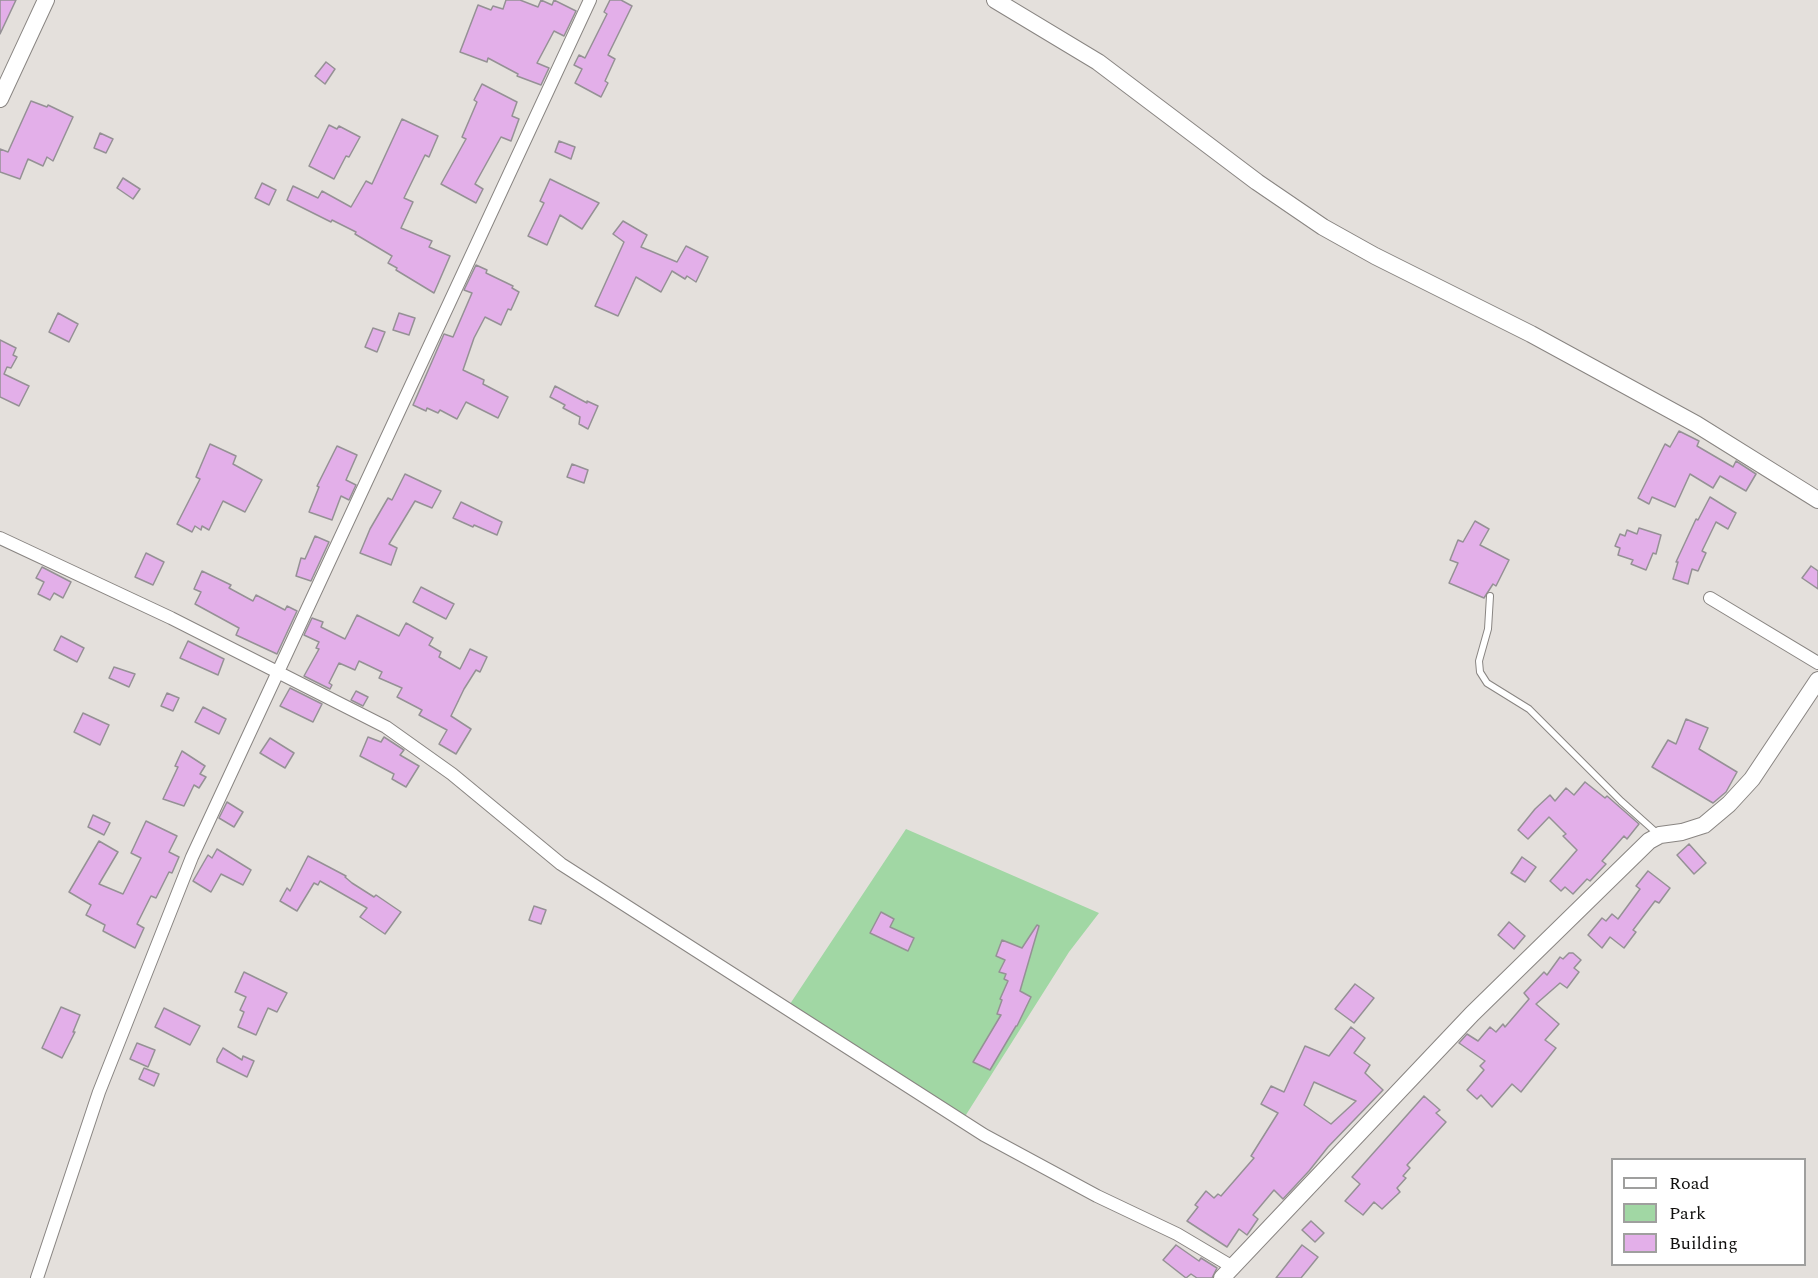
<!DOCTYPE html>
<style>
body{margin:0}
#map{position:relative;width:1818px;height:1278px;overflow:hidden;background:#e4e0dc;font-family:Spectral,serif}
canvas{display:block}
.legend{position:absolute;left:1611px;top:1158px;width:195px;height:108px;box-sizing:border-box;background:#fff;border:2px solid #9f9f9e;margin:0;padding:8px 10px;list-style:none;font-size:18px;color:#100f0d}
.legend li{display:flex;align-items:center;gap:12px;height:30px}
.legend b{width:30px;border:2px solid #9f9f9e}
</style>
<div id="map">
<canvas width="1818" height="1278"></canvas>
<ul class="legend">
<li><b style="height:8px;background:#fff"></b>Road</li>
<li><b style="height:16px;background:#a1d7a4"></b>Park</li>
<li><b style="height:16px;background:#e3afe9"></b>Building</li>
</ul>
</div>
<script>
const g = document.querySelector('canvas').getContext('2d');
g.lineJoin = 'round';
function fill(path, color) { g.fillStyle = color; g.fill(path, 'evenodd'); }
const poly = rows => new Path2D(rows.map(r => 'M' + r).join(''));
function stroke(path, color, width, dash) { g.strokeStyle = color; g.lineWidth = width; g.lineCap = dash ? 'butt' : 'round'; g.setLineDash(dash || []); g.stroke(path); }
fill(poly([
 [906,829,1099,913,1069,952,964,1118,790,1004]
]), '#a1d7a4');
const building = poly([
 [0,0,16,0,0,34,0,0],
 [506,0,520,0,538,7,541,0,552,5,554,0,576,11,564,36,554,31,537,63,549,68,541,85,517,76,518,74,488,58,487,62,460,52,478,5,491,10,493,6,503,9,506,0],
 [610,0,621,0,632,6,608,55,615,59,605,81,608,83,601,97,575,83,582,69,574,65,579,55,585,58,607,14,604,12,610,0],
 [326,62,335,69,325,84,315,76,326,62],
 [482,84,517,102,512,116,519,119,511,141,501,137,475,184,483,189,476,203,441,184,466,139,462,137,477,102,474,100,482,84],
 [31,101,47,107,48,105,73,117,53,161,47,157,43,166,28,159,20,179,0,172,0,149,8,152,31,101],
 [402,119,438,136,429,157,425,155,404,198,413,202,401,228,432,241,429,247,450,256,434,293,396,270,397,268,388,263,392,256,355,234,356,232,332,220,331,222,287,200,293,186,318,198,322,191,351,207,366,181,372,184,402,119],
 [329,125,337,129,339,126,360,137,349,157,346,156,334,179,309,166,329,125],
 [100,133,113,139,106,153,94,148,100,133],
 [559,141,575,147,571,159,555,152,559,141],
 [123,178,140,189,133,199,117,188,123,178],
 [550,179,599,203,582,229,560,215,547,245,528,236,544,203,540,201,550,179],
 [262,183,276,190,269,205,255,198,262,183],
 [623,221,647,235,641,247,677,262,686,246,708,257,696,282,687,276,685,279,672,271,661,292,636,277,618,316,595,306,624,242,613,234,623,221],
 [476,265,487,270,486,273,513,286,512,288,519,292,511,310,508,309,501,325,485,317,474,338,463,370,484,380,483,384,508,397,498,418,466,402,457,419,440,410,438,413,427,408,426,411,413,405,444,334,453,337,472,293,464,290,476,265],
 [58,313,78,324,69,342,49,332,58,313],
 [399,313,415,318,409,335,393,330,399,313],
 [373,328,385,332,377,352,365,347,373,328],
 [0,340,16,348,13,355,17,357,11,368,7,367,4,374,29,386,19,406,0,397,0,340],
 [555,386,587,403,587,401,598,406,588,429,579,424,580,417,563,408,565,405,550,397,555,386],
 [1679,431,1699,441,1697,446,1733,467,1736,461,1756,474,1746,491,1720,476,1713,488,1690,474,1675,507,1652,497,1649,504,1638,498,1665,444,1670,447,1679,431],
 [210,444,236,456,233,464,262,480,245,512,223,501,209,530,202,526,201,530,195,526,192,532,177,524,200,479,196,477,210,444],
 [337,446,357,455,346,480,356,485,349,500,341,496,332,520,309,512,319,487,317,486,337,446],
 [572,464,588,470,584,483,567,477,572,464],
 [405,474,441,491,432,508,415,501,389,544,397,548,391,565,360,553,370,529,388,498,392,500,405,474],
 [1710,497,1736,513,1728,529,1716,522,1702,551,1706,553,1698,571,1692,569,1688,584,1673,579,1678,562,1676,562,1696,519,1698,520,1710,497],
 [461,502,502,522,497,535,474,525,473,527,453,518,461,502],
 [1475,521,1489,529,1480,545,1509,560,1496,586,1493,584,1484,598,1449,583,1458,563,1450,560,1458,540,1463,542,1475,521],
 [1639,528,1661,535,1656,554,1653,553,1646,570,1631,564,1633,560,1618,555,1620,548,1615,546,1620,534,1625,536,1627,530,1637,534,1639,528],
 [315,536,329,542,311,581,296,576,301,558,305,559,315,536],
 [146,553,164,562,153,585,135,577,146,553],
 [1811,566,1818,571,1818,589,1802,578,1811,566],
 [42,567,71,582,63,598,54,593,50,600,38,594,44,582,36,578,42,567],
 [202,571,231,585,229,588,253,601,256,595,285,610,287,606,297,611,277,654,236,635,239,628,195,604,201,592,194,589,202,571],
 [421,587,454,604,446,619,413,602,421,587],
 [357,615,399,636,406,623,433,638,429,645,441,652,439,657,460,669,470,649,487,657,480,672,476,670,464,689,451,716,471,729,456,754,439,744,447,730,419,715,422,710,397,697,402,688,379,678,382,672,359,661,355,670,339,663,329,683,332,685,330,689,304,676,319,649,316,648,319,642,304,635,312,618,323,622,321,627,345,639,357,615],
 [61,636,84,648,77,662,54,650,61,636],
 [188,641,224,659,218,675,180,658,188,641],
 [114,667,135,674,129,687,109,678,114,667],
 [290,688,322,704,313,722,280,706,290,688],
 [356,691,368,697,363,706,351,700,356,691],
 [167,693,179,698,173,711,161,706,167,693],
 [203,707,226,719,219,734,195,722,203,707],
 [83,713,109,725,100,745,74,732,83,713],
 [1686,719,1708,728,1699,749,1737,772,1726,792,1713,803,1652,767,1668,740,1676,744,1686,719],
 [368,737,381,742,384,737,404,750,400,755,419,766,406,787,392,779,394,774,360,756,368,737],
 [270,738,294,753,285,768,260,753,270,738],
 [182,751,205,766,200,774,206,777,199,788,194,785,184,806,163,799,178,767,175,766,182,751],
 [1585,782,1605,798,1607,796,1639,824,1627,839,1624,836,1602,861,1606,864,1590,881,1587,879,1573,894,1565,887,1561,891,1550,881,1577,850,1563,836,1566,834,1549,817,1528,839,1518,830,1535,809,1550,795,1555,801,1566,788,1574,795,1585,782],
 [227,802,243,812,234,827,219,818,227,802],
 [93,815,110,823,104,835,88,827,93,815],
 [146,821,177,836,169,852,179,857,172,873,169,872,156,898,151,896,137,924,144,928,135,948,103,931,105,925,86,915,91,905,69,892,99,841,118,852,99,884,123,894,141,858,131,853,146,821],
 [1689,844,1706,863,1694,874,1677,855,1689,844],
 [217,849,251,870,243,885,221,874,211,892,193,881,208,855,212,858,217,849],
 [308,856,346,876,345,877,352,883,374,897,376,895,401,912,385,934,360,917,367,908,320,881,318,885,314,883,297,911,280,901,287,888,290,891,308,856],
 [1522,857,1536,867,1525,882,1511,873,1522,857],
 [1648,871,1670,888,1659,903,1655,901,1633,930,1636,932,1624,948,1610,937,1602,948,1588,935,1602,918,1606,921,1612,914,1618,919,1640,889,1636,886,1648,871],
 [534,906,546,910,541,924,529,920,534,906],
 [881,912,894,919,890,927,914,938,908,951,870,933,881,912],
 [1509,922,1525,936,1514,949,1498,935,1509,922],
 [1037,925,1039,926,1020,991,1031,997,1017,1026,1016,1026,990,1070,973,1062,1001,1015,997,1014,1002,1000,1000,999,1008,981,1004,979,1006,974,999,972,1005,960,996,956,1002,940,1022,948,1037,925],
 [1569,953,1573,953,1581,960,1574,968,1579,972,1567,988,1560,983,1536,1004,1559,1024,1545,1040,1556,1048,1521,1092,1512,1084,1492,1107,1481,1095,1477,1099,1467,1090,1484,1070,1480,1066,1485,1061,1459,1043,1467,1034,1478,1041,1490,1027,1496,1032,1503,1024,1505,1027,1529,999,1524,993,1544,972,1547,975,1560,957,1563,959,1569,953],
 [244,972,287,993,277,1012,268,1008,256,1035,238,1027,244,1012,240,1010,246,997,235,992,244,972],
 [1355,984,1374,998,1354,1023,1335,1009,1355,984],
 [61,1007,80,1015,73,1032,75,1032,62,1058,42,1048,61,1007],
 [164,1008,200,1026,190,1045,155,1027,164,1008],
 [1351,1027,1365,1038,1354,1053,1370,1065,1365,1073,1383,1090,1328,1147,1309,1171,1283,1199,1274,1190,1253,1215,1258,1219,1247,1235,1239,1229,1227,1247,1187,1221,1198,1207,1195,1205,1206,1191,1214,1198,1218,1194,1221,1196,1254,1158,1251,1156,1278,1113,1261,1104,1271,1086,1284,1092,1305,1046,1329,1056,1351,1027],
 [1314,1082,1356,1101,1331,1124,1304,1105,1314,1082],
 [137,1043,155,1050,148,1067,130,1059,137,1043],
 [223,1048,242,1060,243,1056,254,1061,247,1077,217,1062,217,1059,223,1048],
 [144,1068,159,1074,154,1086,139,1079,144,1068],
 [1424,1096,1440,1110,1436,1113,1446,1122,1407,1165,1410,1168,1403,1176,1406,1178,1397,1188,1400,1192,1382,1209,1374,1202,1363,1215,1345,1201,1360,1184,1352,1177,1424,1096],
 [1311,1221,1324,1233,1315,1242,1302,1230,1311,1221],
 [1176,1245,1199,1261,1201,1258,1217,1268,1212,1278,1197,1278,1191,1274,1186,1278,1163,1260,1176,1245],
 [1302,1245,1318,1257,1301,1278,1276,1278,1302,1245]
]);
fill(building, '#e3afe9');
stroke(building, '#959195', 1.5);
const lane = poly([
 [1490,596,1488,629,1479,661,1480,672,1487,683,1529,709,1621,801,1659,835]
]);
const street = poly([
 [0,538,171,618,386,727,452,774,561,864,984,1135,1097,1196,1177,1234,1231,1266],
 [1710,598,1818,663],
 [37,1278,99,1092,192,857,590,0]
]);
const secondary = poly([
 [995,0,1098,62,1257,182,1323,227,1375,256,1531,334,1696,424,1818,500],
 [0,99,46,0],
 [1222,1278,1472,1014,1649,841,1660,835,1682,832,1704,825,1729,804,1752,779,1818,680]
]);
stroke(lane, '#898582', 8);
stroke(street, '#898582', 14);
stroke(secondary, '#898582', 18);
stroke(lane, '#fff', 6);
stroke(street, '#fff', 12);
stroke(secondary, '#fff', 16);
</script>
